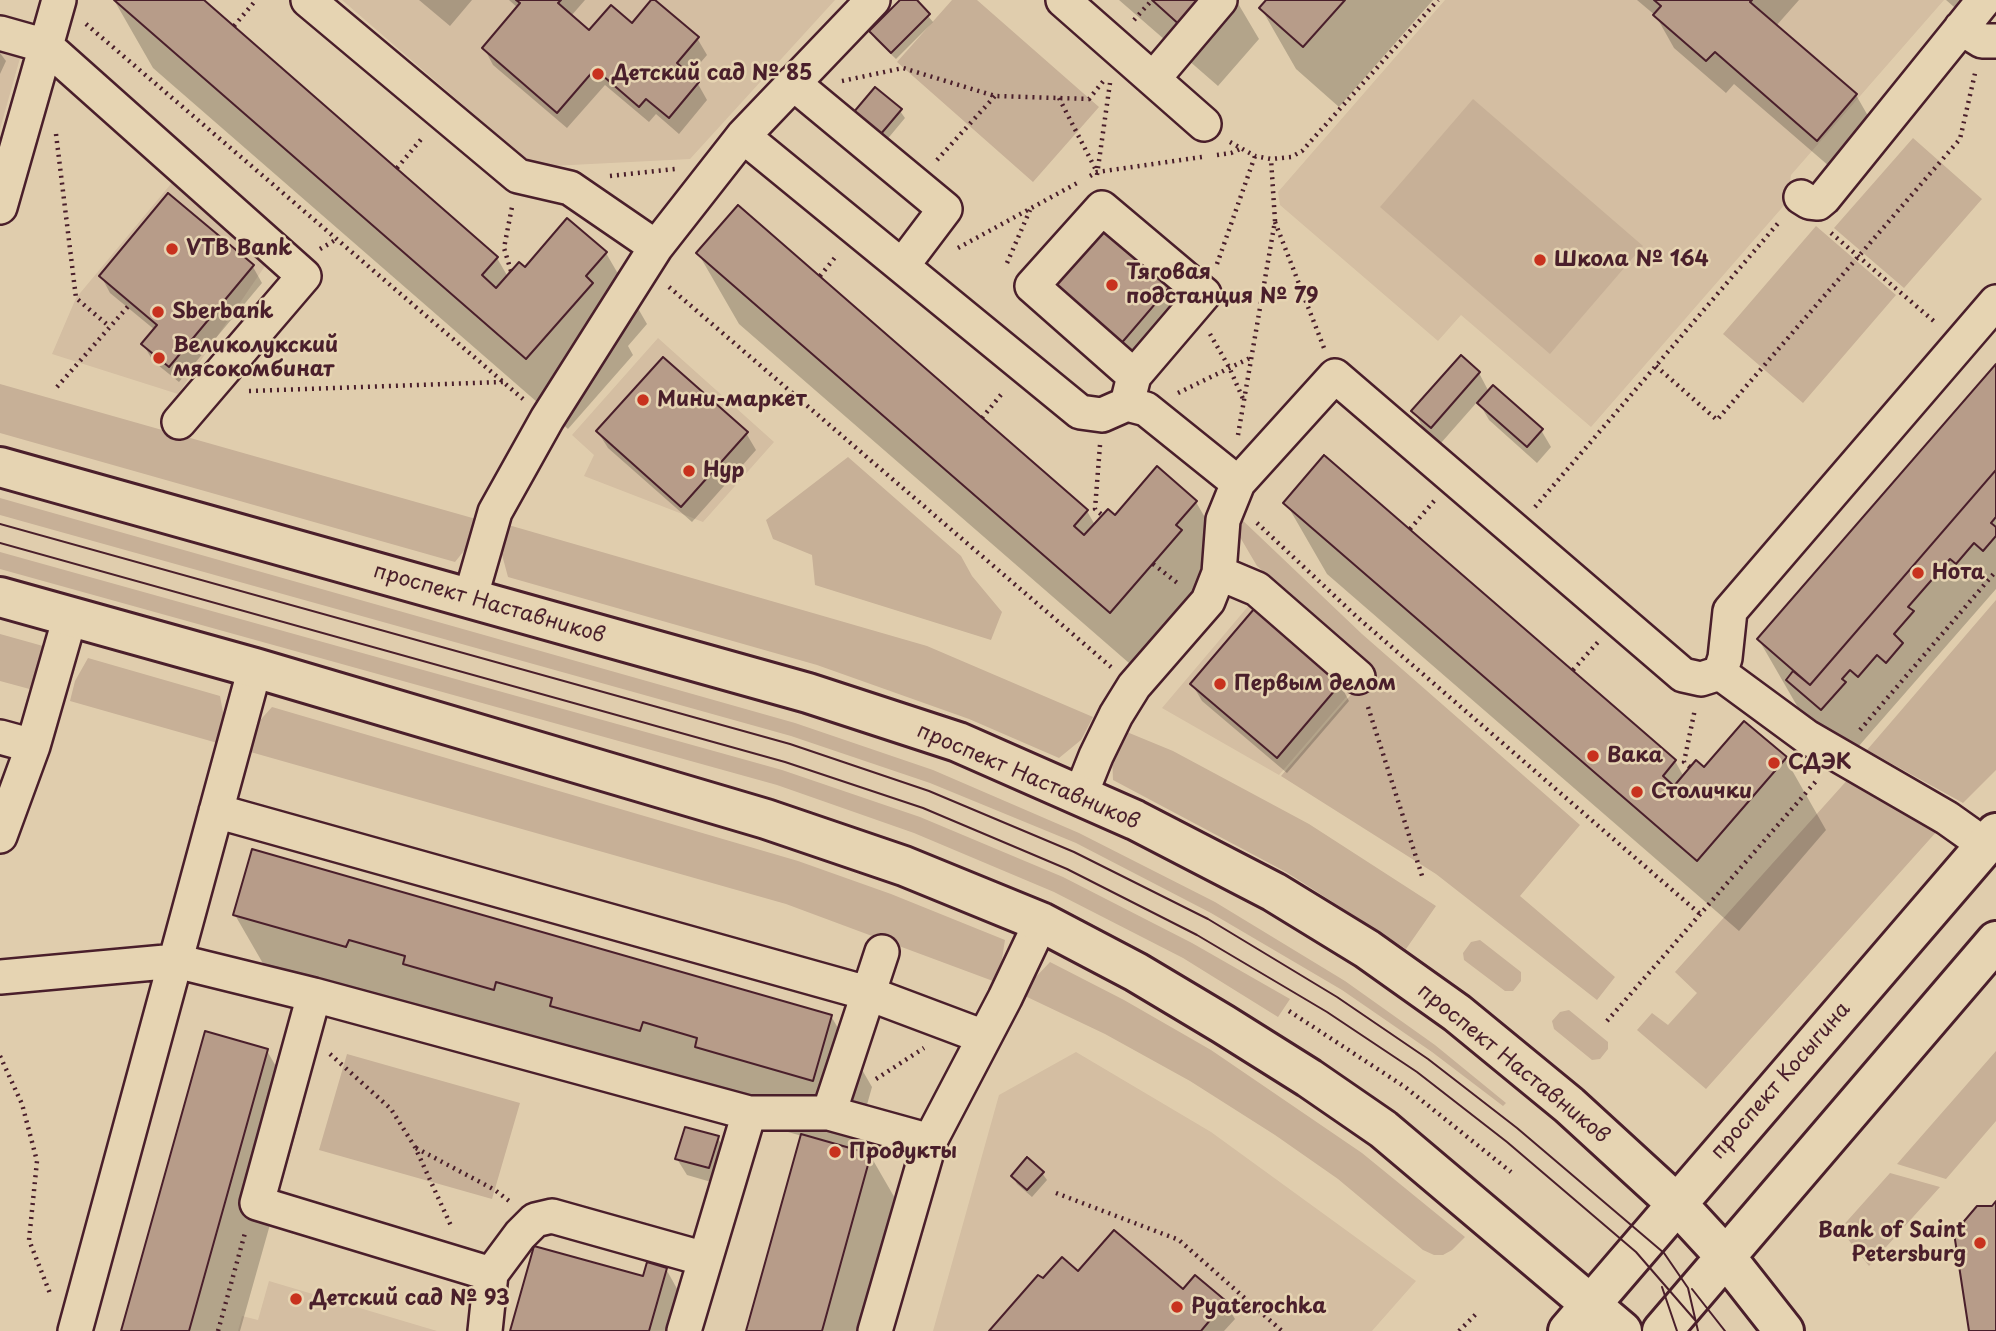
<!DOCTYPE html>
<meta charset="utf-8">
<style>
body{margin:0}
canvas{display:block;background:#e0cdad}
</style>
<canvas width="1996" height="1331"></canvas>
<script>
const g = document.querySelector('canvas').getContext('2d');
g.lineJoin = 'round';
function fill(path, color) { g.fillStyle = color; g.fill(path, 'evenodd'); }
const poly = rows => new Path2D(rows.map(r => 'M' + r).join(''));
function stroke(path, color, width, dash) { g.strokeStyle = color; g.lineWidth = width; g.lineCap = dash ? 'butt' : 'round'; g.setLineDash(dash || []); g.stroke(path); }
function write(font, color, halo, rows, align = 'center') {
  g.font = font + ' "Playpen Sans",sans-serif'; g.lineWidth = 5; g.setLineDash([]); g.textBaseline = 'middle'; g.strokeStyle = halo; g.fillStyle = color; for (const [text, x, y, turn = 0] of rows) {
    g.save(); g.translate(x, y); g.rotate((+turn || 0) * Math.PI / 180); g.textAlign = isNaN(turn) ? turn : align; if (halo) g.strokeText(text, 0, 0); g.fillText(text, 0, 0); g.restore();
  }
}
fill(poly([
 [342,0,835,0,690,159,551,166,528,161],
 [1445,0,1944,0,1791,175,1787,202,1591,427,1461,315,1438,341,1280,205,1278,192],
 [0,45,22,51,0,129],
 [175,179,267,263,178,394,52,354,76,298],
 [658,338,774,442,703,522,584,476,594,455,572,435],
 [1267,584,1367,673,1279,775,1162,708],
 [1076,1052,1211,1132,1416,1281,1372,1331,933,1331,999,1095],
 [269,1281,437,1331,238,1331,242,1316,258,1320]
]), '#d4bea2');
fill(poly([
 [952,0,977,0,1099,107,1033,182,897,62],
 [1473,99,1643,246,1550,354,1380,207],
 [1913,138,1982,199,1904,288,1834,228],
 [1816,226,1896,295,1803,403,1723,334],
 [0,384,476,519,471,542,455,562,0,433],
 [848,457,961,556,972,576,1002,612,991,640,815,585,812,555,773,539,766,520],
 [0,498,795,723,933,770,1079,833,1215,902,1345,981,1435,1045,1506,1103,1503,1106,1432,1052,1342,990,1211,913,1076,843,930,783,791,736,0,515],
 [1237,515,1362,634,1580,825,1520,896,1615,977,1597,1000,1436,874,1281,776,1373,669,1257,566,1237,532],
 [505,524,927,646,1093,717,1081,740,1059,758,969,719,817,665,508,577,501,551],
 [0,552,782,770,920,817,1063,877,1192,943,1290,999,1278,1017,1183,958,1054,892,914,833,777,785,0,569],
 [1996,600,1996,770,1963,803,1867,750],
 [0,634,43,646,42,674,37,691,0,681],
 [88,658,220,696,225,723,221,744,70,701,75,681],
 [272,707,798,861,891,894,1005,940,1001,965,993,981,786,904,247,751,254,727],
 [1122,730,1173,751,1309,824,1436,906,1406,949,1286,872,1113,780,1112,755],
 [1850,777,1938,830,1706,1089,1637,1030,1652,1013,1668,1025,1697,993,1675,972],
 [1480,940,1521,972,1521,981,1513,991,1505,991,1464,960,1463,953,1471,942],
 [1050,962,1124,1000,1211,1050,1362,1153,1465,1237,1452,1250,1443,1255,1434,1255,1423,1250,1338,1179,1275,1135,1190,1081,1105,1034,1025,996,1032,981],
 [1569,1010,1608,1042,1608,1049,1600,1059,1592,1060,1554,1029,1552,1021,1560,1012],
 [1996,1051,1996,1121,1946,1179,1897,1164],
 [347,1054,520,1103,492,1199,319,1150],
 [1890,1173,1940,1187,1869,1266,1840,1229]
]), '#c7b097');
fill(poly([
 [114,0,201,0,497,258,508,277,525,269,606,253,647,324,628,346,633,355,568,429,153,68],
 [419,0,472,0,450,26],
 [509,0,585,0,571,16,589,32,632,25,697,38,707,55,689,76,698,84,707,100,679,134,656,114,649,122,605,85,567,128,493,65,484,48,518,8],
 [902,0,915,0,933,22,896,59,875,39,871,31],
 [1119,0,1236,0,1259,39,1218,86],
 [1268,0,1433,0,1339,107,1296,69,1261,8],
 [1637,0,1799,0,1776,26,1856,95,1875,128,1837,173,1734,84,1726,93,1674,48,1656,16],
 [1946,0,1987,0,1969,20],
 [0,53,6,61,0,74],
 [900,111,905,118,885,142,860,121],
 [168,196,253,267,262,283,179,382,153,361,143,344,155,330,110,293,101,276],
 [698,253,1087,511,1095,525,1115,518,1196,502,1237,573,1152,683,739,324],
 [1171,284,1186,309,1134,370,1068,313],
 [1996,367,1996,589,1851,755,1800,711,1759,640],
 [1479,373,1489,392,1541,430,1551,447,1537,463,1489,420,1478,401,1441,443,1423,428,1414,411],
 [598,432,746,433,756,450,692,522,608,448],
 [1286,503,1675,761,1684,777,1704,769,1785,758,1826,830,1739,931,1327,574],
 [1192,684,1340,684,1349,701,1287,773,1202,701],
 [235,915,831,1016,872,1087,854,1151,870,1155,911,1226,882,1331,748,1331,802,1136,276,986],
 [267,1051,302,1111,240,1331,122,1331],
 [717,1137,727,1154,718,1184,687,1175,677,1159],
 [1042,1173,1047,1180,1032,1197,1017,1184,1013,1176],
 [666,1269,680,1294,670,1331,512,1331],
 [1078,1273,1183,1292,1195,1278,1225,1303,1235,1319,1224,1331,992,1331,1043,1280]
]), '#0003');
const building = poly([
 [114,0,204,0,498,257,482,275,496,288,519,262,525,267,567,218,607,252,586,276,593,283,526,359,114,0],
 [516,0,561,0,558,3,589,30,611,5,632,23,651,0,655,0,699,37,677,63,699,82,669,118,646,99,639,107,595,69,557,113,482,48,520,3,516,0],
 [900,0,917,0,930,14,891,53,869,31,900,0],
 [1152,0,1205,0,1182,27,1152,0],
 [1266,0,1345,0,1303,47,1259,8,1266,0],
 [1654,0,1752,0,1750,2,1857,94,1817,141,1715,52,1706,61,1653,15,1661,6,1654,0],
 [875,87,902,109,880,135,853,113,875,87],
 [168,193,254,265,169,367,141,344,157,325,99,276,168,193],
 [738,205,1088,510,1074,526,1084,535,1108,509,1115,515,1157,466,1197,501,1176,525,1182,530,1110,613,696,253,738,205],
 [1105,225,1173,283,1119,346,1051,288,1105,225],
 [1461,355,1480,372,1431,428,1411,411,1461,355],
 [663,357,748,432,681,507,596,431,663,357],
 [1996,364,1996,470,1810,685,1757,639,1996,364],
 [1493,385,1543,429,1527,447,1477,403,1493,385],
 [1324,455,1676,760,1663,776,1674,786,1696,760,1704,767,1744,721,1787,757,1697,861,1283,503,1324,455],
 [1996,470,1996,517,1991,523,1996,527,1996,536,1983,551,1974,543,1956,564,1950,559,1908,607,1914,611,1894,634,1903,643,1886,663,1877,655,1858,677,1850,670,1842,679,1846,682,1821,710,1786,680,1793,671,1810,685,1996,470],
 [1254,609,1341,683,1277,758,1190,684,1254,609],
 [252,849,832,1015,813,1081,695,1047,697,1038,643,1022,640,1031,550,1006,552,998,496,982,494,990,403,964,405,956,349,940,346,947,233,915,252,849],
 [205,1031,268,1049,189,1331,121,1331,205,1031],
 [685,1127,719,1136,709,1168,675,1159,685,1127],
 [801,1134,871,1154,822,1331,746,1331,801,1134],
 [1027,1157,1044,1172,1027,1190,1011,1176,1027,1157],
 [1996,1201,1996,1331,1969,1331,1954,1233,1977,1206,1992,1206,1996,1201],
 [1114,1230,1183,1289,1195,1275,1226,1301,1201,1331,989,1331,1038,1275,1043,1278,1062,1257,1078,1271,1114,1230],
 [534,1246,643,1276,647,1262,667,1268,649,1331,510,1331,534,1246]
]);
fill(building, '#b79c89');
stroke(building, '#4a1f2b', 2);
const minor = poly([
 [59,0,46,46,304,276,179,422],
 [308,0,518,176,570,188,656,247],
 [1063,0,1204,124],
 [1961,28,1982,41,1996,41],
 [0,33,46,46,0,207],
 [1153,79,1220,0],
 [793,83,945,209,902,266],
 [743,136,1080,412,1102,415,1127,404,1146,409,1238,483],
 [1801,197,1809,202,1818,203,1824,198,1984,0],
 [1127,404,1134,376,1204,294,1102,208,1032,286,1134,376],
 [1219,573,1257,589,1358,677],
 [470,599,495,512,547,419,656,247,743,136,873,0],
 [1720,673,1807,737,1947,818,1985,845],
 [0,737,33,746],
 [1080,796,1096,756,1116,715,1134,686,1208,601,1219,573,1223,520,1238,483,1335,376,1683,675,1701,679,1720,673,1725,658,1730,611,1996,302],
 [216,811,867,993,984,1037],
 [0,836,33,746,70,617],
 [0,977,176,961,314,995,749,1113,829,1113,930,1141],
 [314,995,257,1203,491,1274],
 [829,1113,882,952],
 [75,1331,255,668],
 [485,1331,491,1274,520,1235,535,1220,552,1216,705,1259],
 [684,1331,749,1113],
 [875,1331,930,1141,1005,998,1041,922]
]);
const major = poly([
 [0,467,808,693,958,742,1135,820,1274,892,1367,949,1457,1013,1569,1105,1677,1204,1725,1256,1784,1331],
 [0,597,255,668,766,819,904,866,1041,922,1136,972,1223,1024,1309,1078,1383,1129,1622,1331],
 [1568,1331,1996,833],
 [1662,1331,1996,941]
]);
stroke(minor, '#4a1f2b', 38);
stroke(major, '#4a1f2b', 44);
stroke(poly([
 [1134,20,1152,0],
 [86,24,523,399],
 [234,26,256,0],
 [842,81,903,68,995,96,1089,99,1105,79],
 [1059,98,1097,172],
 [56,134,76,298,110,327],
 [1230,142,1255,156,1271,159,1291,157,1302,151,1438,0],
 [1217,155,1231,153,1240,149],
 [937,160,995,96],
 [397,168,423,137],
 [1097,175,1110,83],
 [610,176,675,169],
 [1090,176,1097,172,1202,157],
 [1275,222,1324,348],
 [1831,233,1936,323],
 [958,248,1079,182],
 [320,249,337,239],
 [1007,263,1030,210],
 [1217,264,1255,156],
 [511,271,504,248,512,207],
 [820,276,837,255],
 [669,287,1111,667],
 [1210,334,1229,367,1244,401],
 [1656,366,1717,420,1960,139,1976,69],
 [57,387,131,303],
 [249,391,503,382],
 [1178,393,1252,357],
 [982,418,1004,391],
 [1238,435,1275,221,1271,159],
 [1100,445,1095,509,1102,515],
 [1535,507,1780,221],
 [1257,523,1357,617,1700,914],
 [1410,529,1434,501],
 [1153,564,1180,585],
 [1573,670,1598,642],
 [1368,707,1423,879],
 [1860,730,1996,571],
 [1690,767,1684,762,1695,709],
 [1289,1011,1405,1087,1511,1172],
 [1607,1021,1818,779],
 [330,1054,391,1109,415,1147,452,1228],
 [0,1056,22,1104,37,1161,29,1240,51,1296],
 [876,1079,924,1048],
 [416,1148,495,1190,509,1201],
 [1056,1193,1179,1240,1282,1331],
 [218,1331,245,1233],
 [1459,1331,1477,1313]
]), '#4a1f2b', 4.5, [2, 5]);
stroke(minor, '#e6d4b2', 33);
stroke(major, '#e6d4b2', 38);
stroke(poly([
 [0,524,790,744,929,791,1074,852,1208,919,1337,997,1428,1059,1517,1128,1664,1253,1688,1288,1698,1331],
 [0,543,785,762,923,808,1067,869,1197,935,1327,1012,1417,1072,1507,1142,1636,1252,1695,1320],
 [1662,1287,1677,1331],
 [1692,1289,1725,1331]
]), '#4a1f2b', 2);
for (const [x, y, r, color] of [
 [598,74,7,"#c8321e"],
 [172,249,7,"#c8321e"],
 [1540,260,7,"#c8321e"],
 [1112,285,7,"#c8321e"],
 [158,312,7,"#c8321e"],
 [159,358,7,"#c8321e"],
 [643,400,7,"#c8321e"],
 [689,471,7,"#c8321e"],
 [1918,573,7,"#c8321e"],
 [1220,684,7,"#c8321e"],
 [1593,756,7,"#c8321e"],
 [1774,763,7,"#c8321e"],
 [1637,792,7,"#c8321e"],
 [835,1152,7,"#c8321e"],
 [1980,1243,7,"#c8321e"],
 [296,1299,7,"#c8321e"],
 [1177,1307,7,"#c8321e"]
]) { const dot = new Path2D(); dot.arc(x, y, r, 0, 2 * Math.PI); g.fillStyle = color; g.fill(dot); stroke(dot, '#e6d4b2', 2.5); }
write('bold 21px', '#4a1f2b', '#e6d4b2', [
 ["Детский сад № 85",612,74],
 ["VTB Bank",186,249],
 ["Школа № 164",1554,260],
 ["Тяговая",1126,273],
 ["подстанция № 79",1126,297],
 ["Sberbank",172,312],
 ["Великолукский",173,346],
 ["мясокомбинат",173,370],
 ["Мини-маркет",657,400],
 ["Нур",703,471],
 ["Нота",1932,573],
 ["Первым делом",1234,684],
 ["Вака",1607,756],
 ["СДЭК",1788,763],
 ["Столички",1651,792],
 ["Продукты",849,1152],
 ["Bank of Saint",1966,1231,"right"],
 ["Petersburg",1966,1255,"right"],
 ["Детский сад № 93",310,1299],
 ["Pyaterochka",1191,1307]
], 'left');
write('21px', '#4a1f2b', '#e6d4b2', [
 ["проспект Наставников",489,604,16],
 ["проспект Наставников",1028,777,23],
 ["проспект Наставников",1513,1064,39],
 ["проспект Косыгина",1781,1081,-49]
]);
</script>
